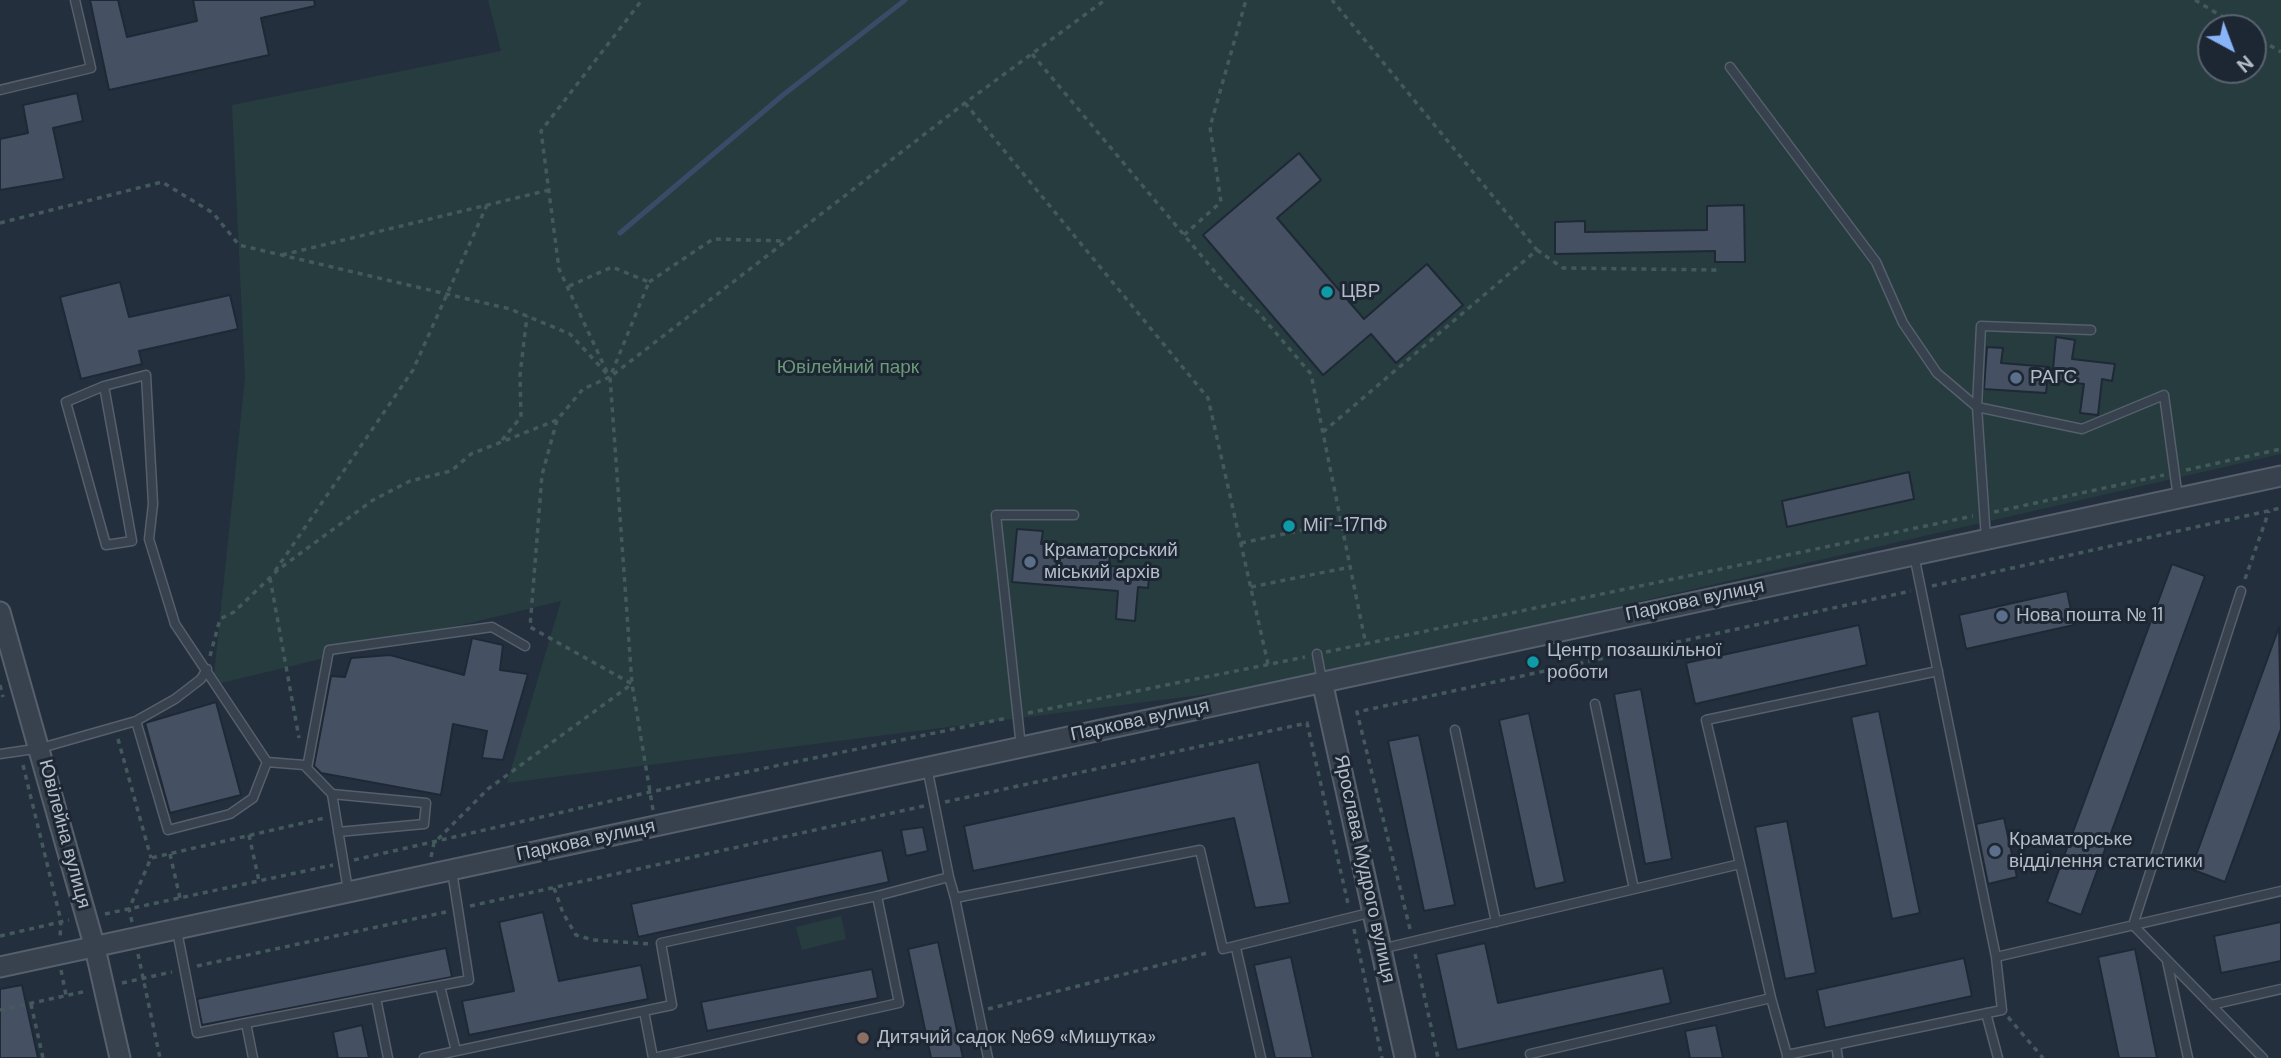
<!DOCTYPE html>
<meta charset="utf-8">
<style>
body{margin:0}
#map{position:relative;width:2281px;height:1058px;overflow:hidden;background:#242f3e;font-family:"DM Sans",sans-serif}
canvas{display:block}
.north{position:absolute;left:2197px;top:14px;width:70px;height:70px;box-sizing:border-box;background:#1d2633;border:2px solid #59626f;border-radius:50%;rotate:139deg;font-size:19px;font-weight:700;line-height:28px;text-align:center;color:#b4bcc9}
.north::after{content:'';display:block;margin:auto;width:24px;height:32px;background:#8ab4f8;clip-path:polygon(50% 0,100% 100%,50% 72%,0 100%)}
</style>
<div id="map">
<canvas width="2281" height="1058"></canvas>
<div class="north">N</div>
</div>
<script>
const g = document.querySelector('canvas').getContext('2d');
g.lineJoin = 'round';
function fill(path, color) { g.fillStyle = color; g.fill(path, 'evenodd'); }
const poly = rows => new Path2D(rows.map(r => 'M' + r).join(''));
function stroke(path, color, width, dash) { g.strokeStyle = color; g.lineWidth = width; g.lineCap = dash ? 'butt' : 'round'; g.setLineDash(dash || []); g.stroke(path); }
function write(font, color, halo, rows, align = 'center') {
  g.font = font + ' "DM Sans",sans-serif'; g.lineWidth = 6; g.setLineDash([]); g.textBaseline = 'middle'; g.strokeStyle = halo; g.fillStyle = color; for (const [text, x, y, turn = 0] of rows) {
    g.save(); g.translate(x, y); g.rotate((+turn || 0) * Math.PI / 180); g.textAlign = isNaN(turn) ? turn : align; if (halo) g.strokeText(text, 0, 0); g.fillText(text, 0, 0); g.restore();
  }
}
fill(poly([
 [488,0,2281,0,2281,454,1272,686,507,783,561,601,213,685,245,378,232,105,501,51],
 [2211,28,2253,28,2253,70,2211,70],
 [841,916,846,939,802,950,796,927]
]), '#263c3f');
stroke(poly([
 [620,233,783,95,905,0]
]), '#394c67', 5);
const building = poly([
 [90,0,118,0,127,37,197,21,193,0,314,0,315,6,261,18,269,55,109,90,90,0],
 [77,93,83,121,53,128,64,179,0,190,0,139,28,133,23,105,77,93],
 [1299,153,1321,180,1277,218,1364,319,1427,264,1463,305,1396,363,1371,334,1323,375,1203,235,1299,153],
 [1744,205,1745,262,1715,262,1715,251,1555,254,1555,222,1585,221,1585,232,1707,230,1707,206,1744,205],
 [120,282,129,317,230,295,238,329,139,351,142,364,81,379,60,297,120,282],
 [2056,337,2075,340,2072,359,2115,364,2112,381,2102,379,2098,415,2080,413,2084,384,2052,380,2056,337],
 [1987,347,2003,348,2001,363,2049,367,2046,393,1984,389,1987,347],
 [1909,472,1914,499,1787,527,1782,501,1909,472],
 [1017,529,1043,531,1041,544,1110,551,1109,566,1150,569,1148,588,1138,587,1135,621,1116,619,1118,591,1012,582,1017,529],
 [2172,564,2205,576,2081,915,2047,902,2172,564],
 [2067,591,2074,625,1966,649,1959,615,2067,591],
 [1859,625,1867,665,1695,704,1686,663,1859,625],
 [2279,627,2281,729,2225,882,2191,869,2279,627],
 [472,638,503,645,500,670,528,674,503,760,482,758,487,731,453,724,441,795,321,773,314,766,331,676,345,677,351,658,390,655,464,675,472,638],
 [1641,689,1672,859,1645,864,1614,694,1641,689],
 [216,702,241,795,170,813,145,723,216,702],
 [1879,711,1920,913,1892,919,1851,717,1879,711],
 [1529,713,1565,882,1535,889,1499,720,1529,713],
 [1419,735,1455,905,1424,911,1388,741,1419,735],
 [1259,762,1290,903,1255,908,1234,818,973,871,964,826,1259,762],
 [2004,818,2017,877,1988,884,1976,824,2004,818],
 [1787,821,1816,973,1785,979,1755,827,1787,821],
 [923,827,928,851,906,856,901,830,923,827],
 [882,850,889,882,638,937,631,904,882,850],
 [543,912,559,981,641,965,648,999,469,1035,462,1001,514,991,499,922,543,912],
 [2281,922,2281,961,2221,973,2214,936,2281,922],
 [938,942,963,1058,931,1058,908,949,938,942],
 [1485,943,1498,1003,1663,968,1671,1003,1457,1050,1436,954,1485,943],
 [446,948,452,977,202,1025,197,999,446,948],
 [2135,949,2157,1058,2119,1058,2098,957,2135,949],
 [1291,957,1313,1058,1275,1058,1254,965,1291,957],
 [1964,958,1972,996,1825,1028,1817,990,1964,958],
 [872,969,878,998,707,1031,701,1002,872,969],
 [22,985,38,1058,0,1058,0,989,22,985],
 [362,1025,369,1058,338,1058,333,1032,362,1025],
 [1716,1025,1723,1058,1690,1058,1685,1031,1716,1025]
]);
fill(building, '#455162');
stroke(building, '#1f2835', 2);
const service = poly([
 [1730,67,1876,262,1903,323,1937,373,1977,407,1986,539],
 [0,90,91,68,75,0],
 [2091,330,1981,326,1977,407,2082,429,2164,395,2178,498],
 [104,386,66,402,106,545,132,541,104,386,146,375,153,504,149,539,175,624,267,762],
 [1914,555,1996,957,2281,891],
 [2241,591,2133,925,2263,1058],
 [1317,654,1322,681],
 [1595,704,1634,889],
 [136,721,175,699,201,679,207,669],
 [1455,730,1496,922],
 [1021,747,996,515,1074,515],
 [0,754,41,748,136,721,168,830,230,814,253,798,267,762,304,765,332,794,348,890],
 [307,768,329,650,492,627,525,646],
 [332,794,426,803,424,824,338,832],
 [949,877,955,898,1200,850,1223,949,1373,912],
 [955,898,988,1058],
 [177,931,197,1033,246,1023,253,1058],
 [1236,948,1261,1058],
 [1381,949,1740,864,1706,720,1938,671],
 [2167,961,2188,1058],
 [440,986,456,1051],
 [376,998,388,1058],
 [1771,998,1787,1055],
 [2211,1005,2281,989],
 [644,1011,653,1058],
 [1986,1013,1998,1058],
 [246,1023,469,980,452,871],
 [1836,1045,1838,1058],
 [1530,1054,1771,998,1740,864],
 [424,1058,672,1005,661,943,877,896,949,877,927,767],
 [653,1058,899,1003,877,896],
 [1787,1058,1787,1055,2002,1010,1996,957]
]);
const tertiary = poly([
 [0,612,95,948,120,1058],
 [1322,681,1405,1058],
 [0,967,2281,476]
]);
stroke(service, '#565f6c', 11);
stroke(tertiary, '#565f6c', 23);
stroke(poly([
 [2195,0,2241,28],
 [2253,35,2281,52],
 [1032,54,1226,285,1258,312,1311,374,1366,645],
 [965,103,1208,398,1268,664],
 [0,223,162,182,213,213,239,245,510,309,570,334,610,377],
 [1184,235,1221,202,1210,127,1246,0],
 [1537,250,1563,268,1719,270],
 [282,255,549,190],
 [649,282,713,239,785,241],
 [607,372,559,269,541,131,642,0],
 [1323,432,1537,250,1332,0],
 [502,440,521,417,520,375,527,316],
 [2186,470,2281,449],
 [1994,512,2164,475],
 [1241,543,1341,522],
 [275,571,413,370,487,205],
 [270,578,299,738],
 [2245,579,2269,511],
 [1932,586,2281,508],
 [1251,587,1350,567],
 [1326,652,1973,516],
 [210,656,220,619,234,612,279,569,373,500,410,481,451,471,471,454,557,420,583,389,610,377,649,282,612,267,567,287],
 [0,685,3,697],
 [1028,713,1305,657],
 [118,739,151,858],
 [23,765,61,921,60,938],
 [945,802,1307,723,1349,908],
 [653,810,632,684,610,377,965,103,1105,0],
 [249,835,259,881],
 [170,854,180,898],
 [431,857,434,843,488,789,632,684,530,627,542,475,557,420],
 [354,860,650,792,1007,718],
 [554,888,563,913,576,935,593,940,650,944],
 [470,906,924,806],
 [105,914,333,865],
 [132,922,129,909,151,858,325,818],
 [1354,929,1382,1058],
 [1410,929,1357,712,1911,591],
 [0,936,69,920],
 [138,954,160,1058],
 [1415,954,1438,1058],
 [197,966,446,912],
 [61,970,66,995],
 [122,983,172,972],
 [31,1004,43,1058],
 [988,1009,1211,952],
 [0,1010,87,991],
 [2008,1017,2043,1058]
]), '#44595c', 3.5, [5, 5]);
stroke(service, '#38414e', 8);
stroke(tertiary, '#38414e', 19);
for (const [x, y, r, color] of [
 [1327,292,7,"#0f9aa8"],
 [2016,378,7,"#5c6f8a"],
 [1289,526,7,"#0f9aa8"],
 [1030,562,7,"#5c6f8a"],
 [2002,616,7,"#5c6f8a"],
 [1533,662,7,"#0f9aa8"],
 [1995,851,7,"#5c6f8a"],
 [863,1038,7,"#8d6e63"]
]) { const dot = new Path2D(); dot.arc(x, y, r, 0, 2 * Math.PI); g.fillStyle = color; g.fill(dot); stroke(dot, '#1d2633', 2.5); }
write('19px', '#b4bcc9', '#1d2633', [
 ["ЦВР",1341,292],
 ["РАГС",2030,378],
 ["МіГ-17ПФ",1303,526],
 ["Краматорський",1044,551],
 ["міський архів",1044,573],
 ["Нова пошта № 11",2016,616],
 ["Центр позашкільної",1547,651],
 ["роботи",1547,673],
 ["Краматорське",2009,840],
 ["відділення статистики",2009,862],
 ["Дитячий садок №69 «Мишутка»",877,1038]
], 'left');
write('19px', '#6b9a76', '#1d2633', [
 ["Ювілейний парк",848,368]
]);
write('19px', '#b4bcc9', '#1d2633', [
 ["Паркова вулиця",1695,601,-12],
 ["Паркова вулиця",1140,721,-12],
 ["Ювілейна вулиця",64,834,75],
 ["Паркова вулиця",586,841,-12],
 ["Ярослава Мудрого вулиця",1364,869,78]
]);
</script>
